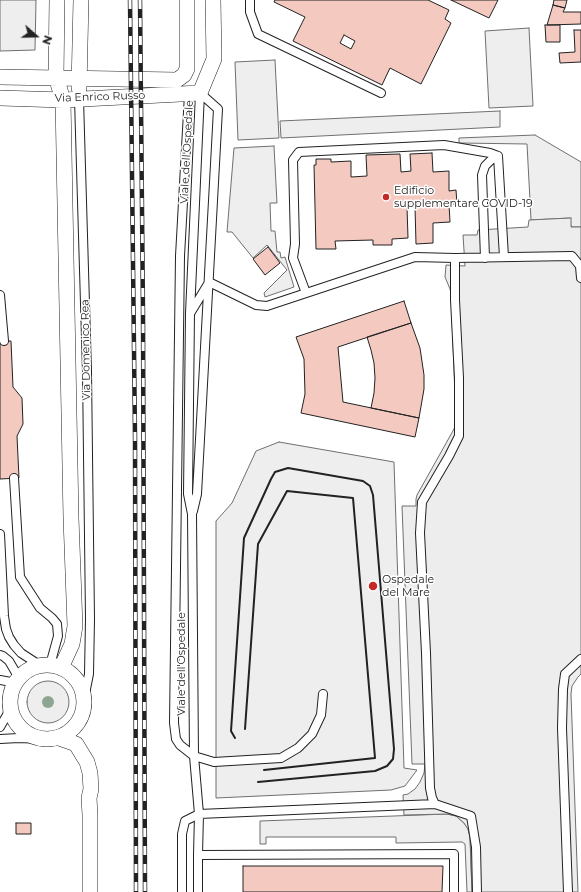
<!DOCTYPE html>
<style>
body{margin:0}
#map{position:relative;width:581px;height:892px;overflow:hidden;background:#fff;font-family:Montserrat,sans-serif}
canvas{display:block}
.north{position:absolute;left:16px;top:16px;width:40px;height:40px;-webkit-text-stroke:3px #fff;paint-order:stroke;rotate:110deg;font-size:11px;font-weight:700;line-height:16px;text-align:center;color:#222}
.north::after{content:'';display:block;margin:auto;width:14px;height:18px;background:#222;clip-path:polygon(50% 0,100% 100%,50% 72%,0 100%)}
</style>
<div id="map">
<canvas width="581" height="892"></canvas>
<div class="north">N</div>
</div>
<script>
const g = document.querySelector('canvas').getContext('2d');
g.lineJoin = 'round';
function fill(path, color) { g.fillStyle = color; g.fill(path, 'evenodd'); }
const poly = rows => new Path2D(rows.map(r => 'M' + r).join(''));
function stroke(path, color, width, dash) { g.strokeStyle = color; g.lineWidth = width; g.lineCap = dash ? 'butt' : 'round'; g.setLineDash(dash || []); g.stroke(path); }
function write(font, color, halo, rows, align = 'center') {
  g.font = font + ' Montserrat,sans-serif'; g.lineWidth = 3; g.setLineDash([]); g.textBaseline = 'middle'; g.strokeStyle = halo; g.fillStyle = color; for (const [text, x, y, turn = 0] of rows) {
    g.save(); g.translate(x, y); g.rotate((+turn || 0) * Math.PI / 180); g.textAlign = isNaN(turn) ? turn : align; if (halo) g.strokeText(text, 0, 0); g.fillText(text, 0, 0); g.restore();
  }
}
const green = poly([
 [0,0,36,0,35,50,0,51,0,0],
 [529,28,533,106,489,108,485,31,529,28],
 [275,60,279,138,238,140,235,62,275,60],
 [500,111,500,127,281,138,280,121,500,111],
 [535,135,581,162,581,227,571,227,570,218,531,220,527,144,459,143,459,138,535,135],
 [274,146,277,203,270,203,271,231,275,231,277,252,280,252,281,258,285,257,294,287,265,297,264,293,287,270,267,245,253,258,232,232,227,232,234,148,274,146],
 [279,442,394,462,404,768,417,770,405,786,391,790,216,798,216,521,232,503,256,451,279,442],
 '27 702a21 21 0 1 1 42 0a21 21 0 1 1-42 0Z',
 [447,814,456,816,464,823,468,829,470,837,472,892,467,892,465,844,462,842,396,843,396,837,266,837,266,844,260,844,260,821,447,814]
]);
fill(green, '#eee');
stroke(green, '#6f6f6f', 1);
const parking = poly([
 [571,218,571,227,581,227,581,674,578,677,572,686,571,694,578,892,472,892,470,837,468,829,464,823,456,816,447,814,404,815,403,795,408,794,415,789,420,782,424,773,425,764,412,764,402,506,416,506,416,499,417,495,454,429,456,422,451,294,450,289,445,277,446,265,465,266,463,235,477,235,478,230,528,227,529,220,571,218]
]);
fill(parking, '#ededed');
stroke(parking, '#6f6f6f', 1);
const building = poly([
 [275,0,428,0,449,10,445,19,451,23,421,84,390,68,382,85,293,41,305,17,274,2,275,0],
 [344,35,355,41,351,49,340,43,344,35],
 [451,0,498,0,489,18,451,0],
 [554,0,567,0,565,8,553,5,554,0],
 [553,5,565,8,563,12,581,12,581,24,547,25,553,5],
 [545,25,560,25,560,42,546,42,545,25],
 [574,30,581,30,581,62,560,63,559,53,575,52,574,30],
 [432,153,433,172,449,171,449,191,456,190,457,204,449,204,450,222,433,223,433,243,416,244,415,207,407,207,408,238,392,239,392,245,373,245,373,240,335,241,336,249,316,249,314,165,316,165,316,159,331,159,331,162,351,161,351,177,367,176,366,155,400,154,401,172,411,171,410,154,432,153],
 [268,247,280,263,265,275,253,259,268,247],
 [404,301,411,323,338,347,343,402,419,418,415,437,301,413,305,394,304,359,296,337,404,301],
 [411,323,420,348,424,375,424,389,419,418,371,408,374,393,375,378,374,363,371,350,367,337,411,323],
 [0,341,11,341,13,387,22,398,23,424,17,436,19,478,0,479,0,341],
 [16,823,31,823,31,834,16,834,16,823],
 [243,866,443,866,442,892,243,892,243,866]
]);
fill(building, '#f3c9c0');
stroke(building, '#222', 1);
const lane = poly([
 [250,0,250,12,258,34,381,93],
 [189,94,180,256,174,723,176,739,180,745,194,756,214,762,281,758,298,748,312,734,321,715,323,694],
 [79,99,87,372,90,619,89,674,84,699],
 [498,156,504,257],
 [485,258,482,175,485,166,491,160,498,156],
 [209,282,256,305,267,306,415,257,455,258,572,256,580,266,581,278],
 [306,293,293,258,295,244,293,160,299,152,444,145,490,153,498,156],
 [0,295,4,341],
 [191,312,208,284],
 [14,478,20,577,40,608,52,618,57,624,58,636,50,665],
 [193,511,197,494,218,109,200,93],
 [0,534,4,616,6,629,9,637,14,645,21,653,41,666],
 [0,655,3,656,9,661,19,678],
 [0,680,16,683],
 [0,727,7,715,10,702],
 [0,739,19,738,42,739],
 [435,804,432,798,430,788,426,653,420,533,422,502,449,456,459,436,459,378,455,300,455,258],
 [198,855,454,854,454,892],
 [182,892,182,834,185,821,199,814,435,804,471,816,476,847,477,892],
 [198,892,198,855,199,814,194,756,192,514,188,494,190,313,200,93],
 [568,892,562,728,563,689,565,674,581,659]
]);
const street = poly([
 [57,0,56,77,63,100,71,518,75,626,72,644,61,668],
 [0,77,177,80,184,75,187,69,187,0],
 [79,88,81,0],
 [0,98,63,100,200,93,214,59,213,0],
 '10 702a37 37 0 1 1 74 0a37 37 0 1 1-74 0Z',
 [59,738,76,744,87,762,90,773,91,789,89,798,90,815,90,892]
]);
stroke(lane, '#222', 10);
stroke(street, '#222', 16);
stroke(lane, '#fff', 8);
stroke(street, '#fff', 15);
const rail = poly([
 [130,0,135,436,136,892],
 [140,0,143,313,145,892]
]);
stroke(rail, '#222', 4.5);
stroke(rail, '#fff', 3, [9]);
stroke(poly([
 [245,729,258,544,287,491,353,498,375,758,264,770],
 [235,738,231,731,244,538,271,479,275,472,288,468,363,481,370,486,373,495,394,749,393,759,387,766,375,771,258,782]
]), '#222', 2);
g.fillStyle = '#8da692';
for (const [x, y] of [
 [48,702]
]) { g.beginPath(); g.arc(x, y, 6, 0, 2 * Math.PI); g.fill(); }
for (const [x, y, r, color] of [
 [386,197,4,"#c62828"],
 [373,586,5,"#c62828"]
]) { const dot = new Path2D(); dot.arc(x, y, r, 0, 2 * Math.PI); g.fillStyle = color; g.fill(dot); stroke(dot, '#fff', 1.5); }
write('11px', '#222', '#fff', [
 ["Via Enrico Russo",100,97,-2],
 ["Viale dell'Ospedale",187,152,-87],
 ["Via Domenico Rea",86,350,-91],
 ["Viale dell'Ospedale",182,664,-90]
]);
write('11px', '#222', '#fff', [
 ["Edificio",394,191],
 ["supplementare COVID-19",394,204],
 ["Ospedale",382,580],
 ["del Mare",382,593]
], 'left');
</script>
